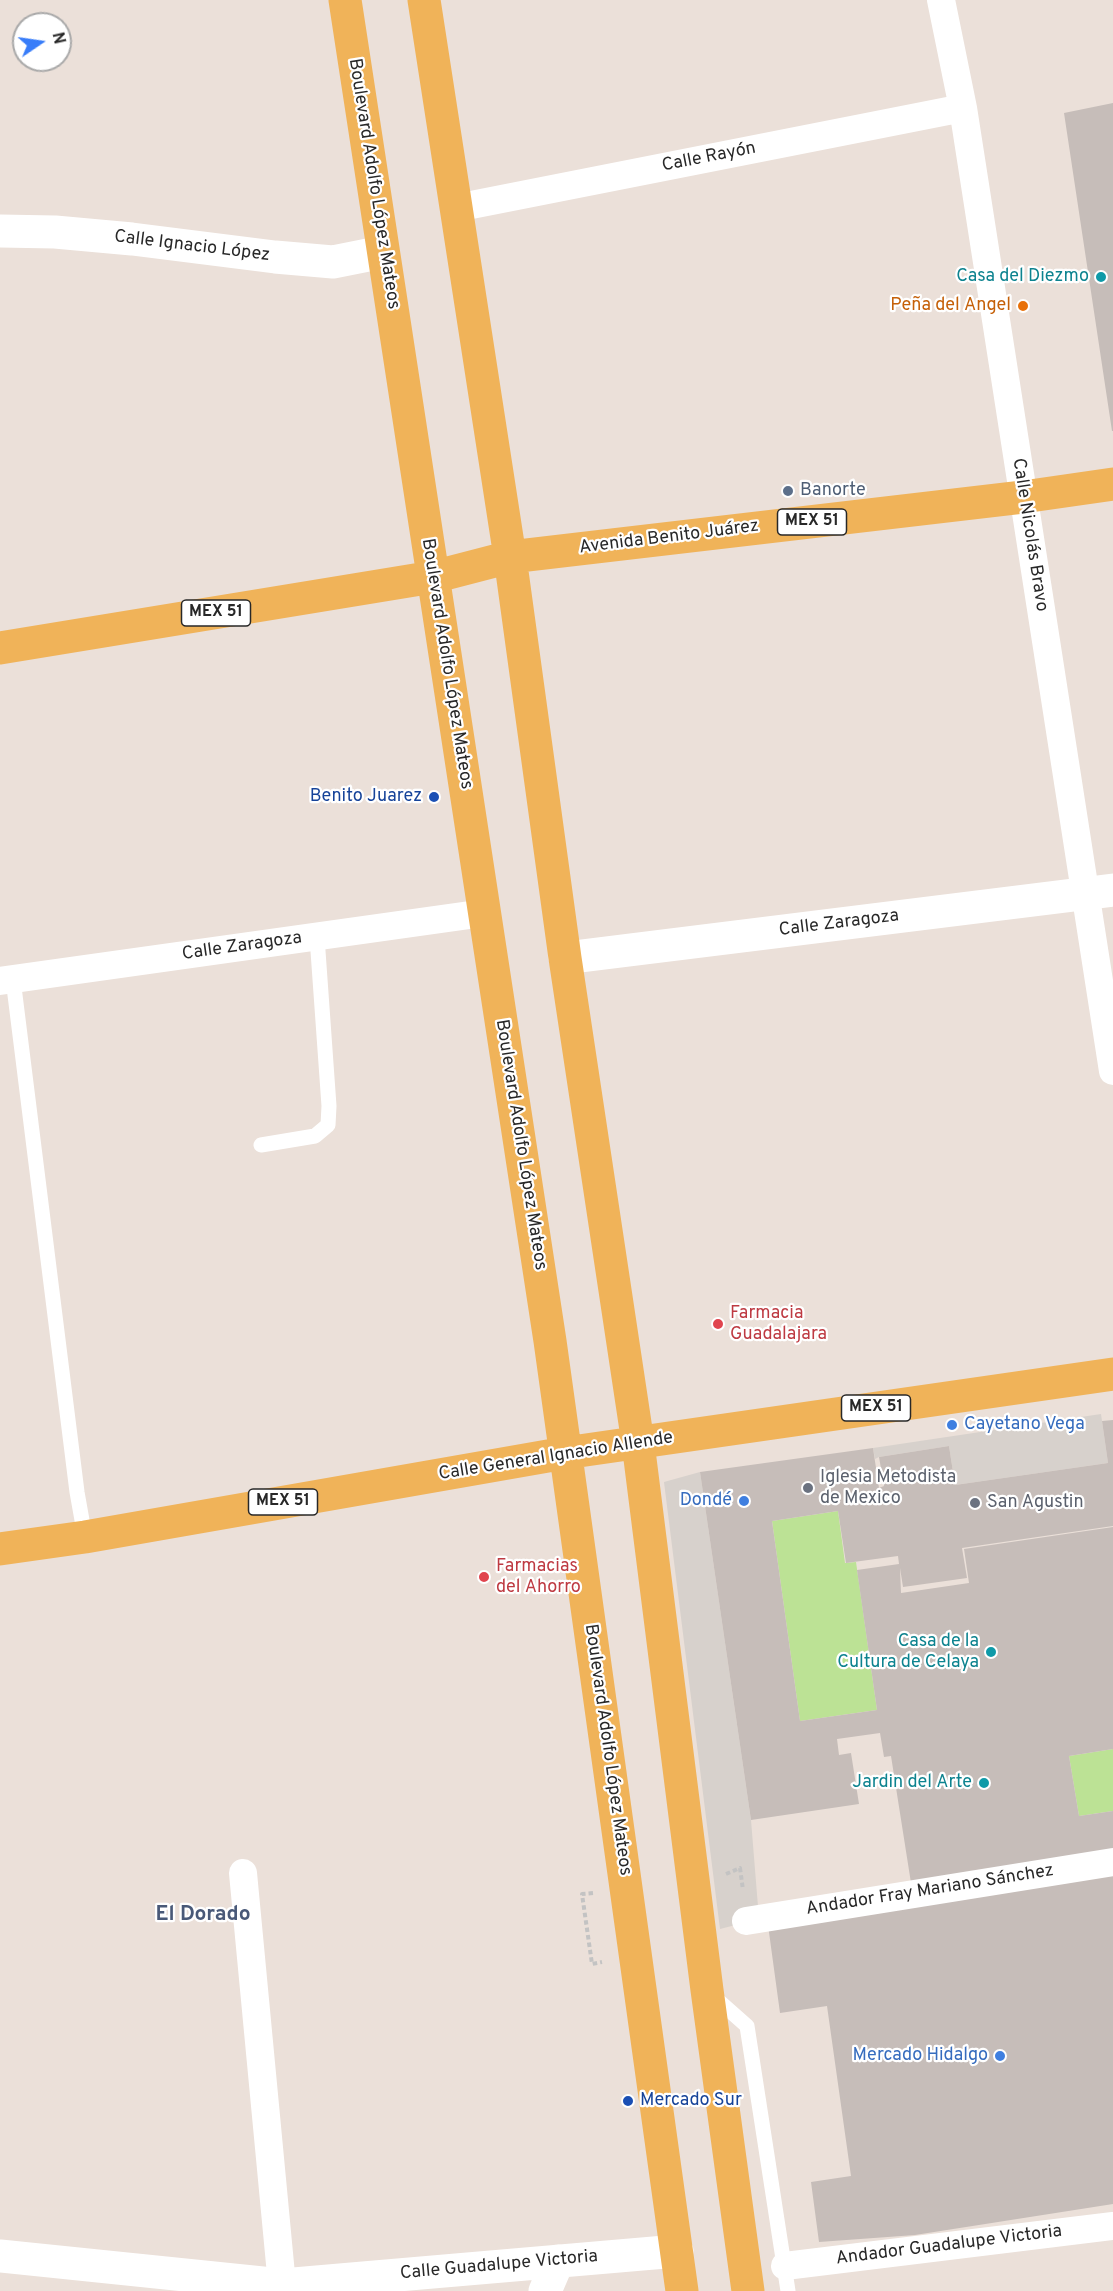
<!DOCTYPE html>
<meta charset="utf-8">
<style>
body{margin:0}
#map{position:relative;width:1113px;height:2291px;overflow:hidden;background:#ebe0d9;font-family:Overpass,sans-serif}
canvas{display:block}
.north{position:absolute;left:12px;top:12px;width:60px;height:60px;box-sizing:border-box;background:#fff;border:2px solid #a9a9a9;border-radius:50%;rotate:77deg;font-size:16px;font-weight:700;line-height:24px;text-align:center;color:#282828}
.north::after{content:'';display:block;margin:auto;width:21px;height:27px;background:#387df9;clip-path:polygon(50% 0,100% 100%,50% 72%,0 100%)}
</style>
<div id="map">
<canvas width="1113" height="2291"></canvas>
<div class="north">N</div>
</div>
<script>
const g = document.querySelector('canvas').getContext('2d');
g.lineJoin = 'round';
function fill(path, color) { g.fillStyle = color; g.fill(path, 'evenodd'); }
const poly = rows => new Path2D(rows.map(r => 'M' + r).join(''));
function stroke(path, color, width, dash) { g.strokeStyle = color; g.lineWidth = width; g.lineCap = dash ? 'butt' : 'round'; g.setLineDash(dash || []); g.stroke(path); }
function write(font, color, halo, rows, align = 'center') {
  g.font = font + ' Overpass,sans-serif'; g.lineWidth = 4.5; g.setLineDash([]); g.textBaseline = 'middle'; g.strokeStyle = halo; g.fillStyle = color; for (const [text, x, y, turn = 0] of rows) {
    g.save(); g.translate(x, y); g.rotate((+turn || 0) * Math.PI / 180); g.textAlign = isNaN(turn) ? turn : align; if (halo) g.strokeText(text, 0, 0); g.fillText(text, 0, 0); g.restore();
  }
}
fill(poly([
 [838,1511,845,1563,856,1562,877,1710,800,1721,772,1521],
 [1113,1749,1113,1811,1079,1816,1069,1756]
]), '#bce295');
fill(poly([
 [1101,1414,1108,1463,955,1485,949,1446,879,1457,875,1459,873,1448],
 [700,1472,751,1820,759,1919,720,1929,664,1482]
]), '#d7d1cc');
fill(poly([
 [1113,103,1113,431,1112,431,1064,113],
 [1113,1420,1113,1526,962,1548,967,1578,903,1587,900,1568,901,1593,969,1583,964,1549,1113,1527,1113,1749,1069,1756,1079,1816,1113,1811,1113,1852,911,1883,891,1756,884,1757,880,1733,837,1739,839,1755,851,1753,859,1804,751,1820,700,1472,873,1448,879,1488,884,1486,879,1457,949,1446,955,1485,1108,1463,1102,1421],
 [838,1511,846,1563,898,1556,899,1564,857,1570,877,1710,800,1721,772,1521],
 [1113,1871,1113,2204,915,2235,819,2242,811,2182,851,2176,827,2006,780,2013,768,1925]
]), '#c6bdb9');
stroke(poly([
 [726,1874,740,1868,743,1890],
 [593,1893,582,1894,592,1964,602,1962]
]), '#c3c3c3', 4, [4.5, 3]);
stroke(poly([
 [13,979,77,1492,85,1537],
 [261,1145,315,1136,328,1125,329,1106,317,937],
 [712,1995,747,2026,788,2291]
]), '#fff', 15);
stroke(poly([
 [941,0,963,108,1113,1071],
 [456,208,963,108],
 [0,981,484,913],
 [243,1873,282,2285],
 [746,1921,1113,1862],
 [785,2266,1113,2226]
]), '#fff', 28);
stroke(poly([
 [0,231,55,232,132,239,275,257,333,262,383,252],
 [565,958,1113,890],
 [0,2256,282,2285,677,2251],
 [545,2291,558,2261]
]), '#fff', 33);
stroke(poly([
 [345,0,550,1341,682,2291],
 [424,0,510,557,565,958,638,1443,707,1990,748,2291],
 [0,648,433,577,510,557,1023,497,1113,484],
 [0,1549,85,1537,565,1453,1113,1374]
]), '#f0b359', 33);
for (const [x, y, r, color] of [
 [1101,277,6,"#0f9aa8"],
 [1023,306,6,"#e8710a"],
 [788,491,6,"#5c6f8a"],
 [434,797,6,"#1a4fb4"],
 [718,1324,6,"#e0444e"],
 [952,1425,6,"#3f7fe0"],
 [808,1488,6,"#6b7280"],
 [744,1501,6,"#3f7fe0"],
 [975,1503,6,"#6b7280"],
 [484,1577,6,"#e0444e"],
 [991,1652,6,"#0f9aa8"],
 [984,1783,6,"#0f9aa8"],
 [1000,2056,6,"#3f7fe0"],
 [628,2101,6,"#1a4fb4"]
]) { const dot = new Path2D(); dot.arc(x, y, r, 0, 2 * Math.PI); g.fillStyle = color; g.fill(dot); stroke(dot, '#fff', 2); }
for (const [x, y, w] of [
 [812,522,69],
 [216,613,69],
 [876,1408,69],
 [283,1502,69]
]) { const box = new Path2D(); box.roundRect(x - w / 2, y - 13, w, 26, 4.5); g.fillStyle = '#fff'; g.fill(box); stroke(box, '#282828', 1.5); }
write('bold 16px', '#282828', null, [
 ["MEX 51",812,522],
 ["MEX 51",216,613],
 ["MEX 51",876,1408],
 ["MEX 51",283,1502]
]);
write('18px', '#282828', '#fff', [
 ["Calle Rayón",709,158,-11],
 ["Boulevard Adolfo López Mateos",373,184,81],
 ["Calle Ignacio López",192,247,7],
 ["Calle Nicolás Bravo",1029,535,81],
 ["Avenida Benito Juárez",669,538,-7],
 ["Boulevard Adolfo López Mateos",446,664,81],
 ["Calle Zaragoza",839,924,-7],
 ["Calle Zaragoza",242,947,-8],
 ["Boulevard Adolfo López Mateos",520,1145,81],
 ["Calle General Ignacio Allende",556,1457,-9],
 ["Boulevard Adolfo López Mateos",607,1750,82],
 ["Andador Fray Mariano Sánchez",930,1891,-9],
 ["Andador Guadalupe Victoria",949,2246,-7],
 ["Calle Guadalupe Victoria",499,2266,-5]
]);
write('18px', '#0d838f', '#fff', [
 ["Casa del Diezmo",1089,277],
 ["Casa de la",979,1642],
 ["Cultura de Celaya",979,1663],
 ["Jardin del Arte",972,1783]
], 'right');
write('18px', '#c56008', '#fff', [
 ["Peña del Angel",1011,306]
], 'right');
write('18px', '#4e5e75', '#fff', [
 ["Banorte",800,491]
], 'left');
write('18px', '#164399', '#fff', [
 ["Benito Juarez",422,797],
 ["Mercado Sur",640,2101,"left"]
], 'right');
write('18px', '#be3a42', '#fff', [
 ["Farmacia",730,1314],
 ["Guadalajara",730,1335],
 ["Farmacias",496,1567],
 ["del Ahorro",496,1588]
], 'left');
write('18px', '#366cbe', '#fff', [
 ["Cayetano Vega",964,1425,"left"],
 ["Dondé",732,1501],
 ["Mercado Hidalgo",988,2056]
], 'right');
write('18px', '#5b616d', '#fff', [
 ["Iglesia Metodista",820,1478],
 ["de Mexico",820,1499],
 ["San Agustin",987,1503]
], 'left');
write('bold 21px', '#495978', '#fff', [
 ["El Dorado",203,1916]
]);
</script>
